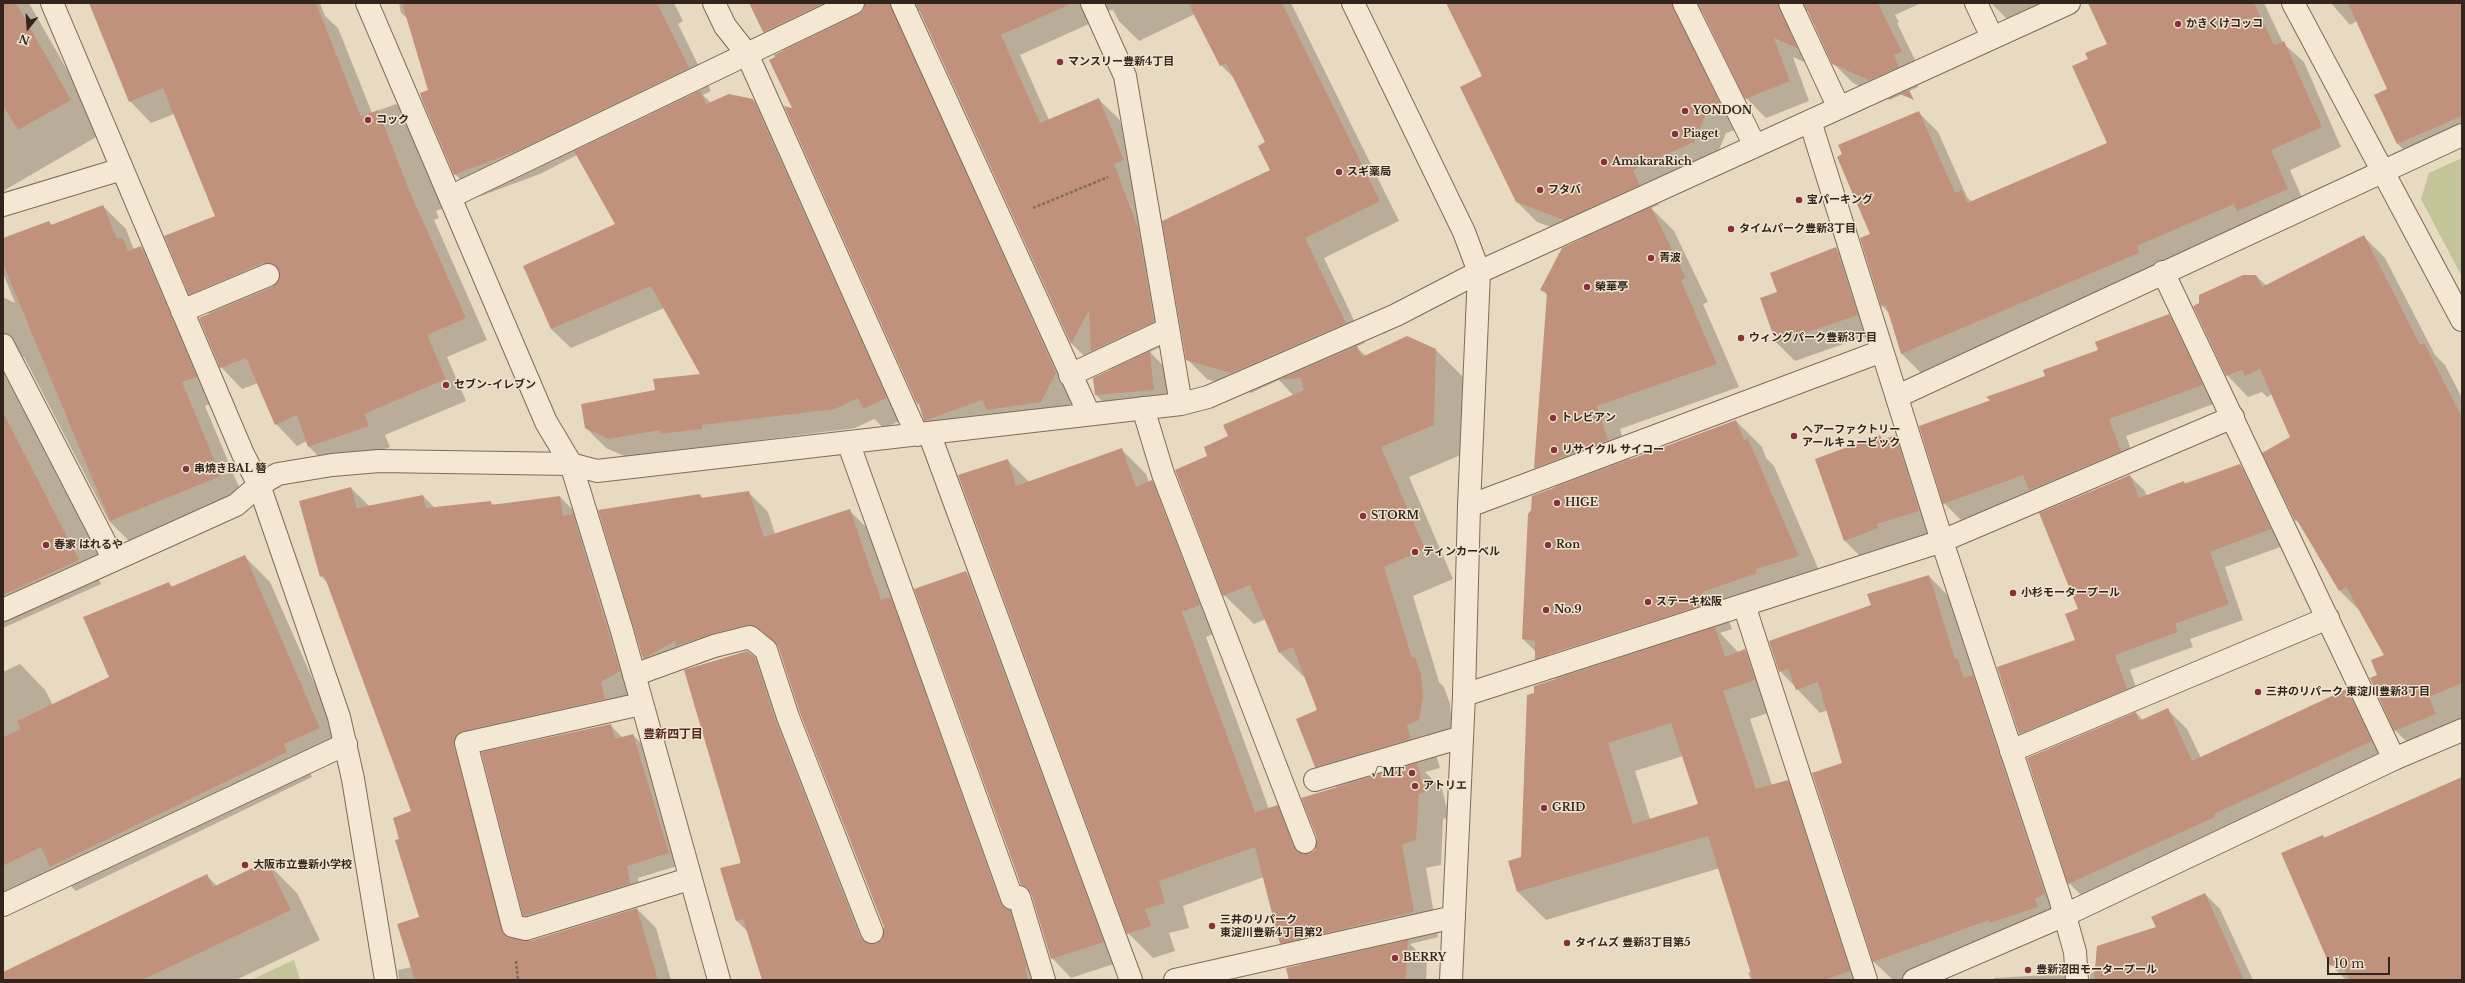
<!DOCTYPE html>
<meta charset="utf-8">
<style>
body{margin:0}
#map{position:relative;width:2465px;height:983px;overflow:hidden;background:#e8d9c1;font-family:"Libre Baskerville",serif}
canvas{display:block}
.frame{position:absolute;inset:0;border:4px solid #31251d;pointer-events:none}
.north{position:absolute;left:8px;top:8px;width:40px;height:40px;-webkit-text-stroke:3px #f0e4d0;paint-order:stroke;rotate:197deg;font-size:11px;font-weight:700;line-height:16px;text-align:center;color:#31251d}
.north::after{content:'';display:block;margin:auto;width:14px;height:18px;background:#31251d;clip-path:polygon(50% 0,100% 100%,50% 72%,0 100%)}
.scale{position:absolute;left:2327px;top:957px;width:63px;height:18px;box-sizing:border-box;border:2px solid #31251d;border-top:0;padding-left:5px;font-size:12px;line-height:14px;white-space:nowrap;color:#31251d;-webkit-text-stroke:3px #f0e4d0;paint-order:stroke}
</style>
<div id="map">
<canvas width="2465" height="983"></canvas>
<div class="frame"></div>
<div class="north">N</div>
<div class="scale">10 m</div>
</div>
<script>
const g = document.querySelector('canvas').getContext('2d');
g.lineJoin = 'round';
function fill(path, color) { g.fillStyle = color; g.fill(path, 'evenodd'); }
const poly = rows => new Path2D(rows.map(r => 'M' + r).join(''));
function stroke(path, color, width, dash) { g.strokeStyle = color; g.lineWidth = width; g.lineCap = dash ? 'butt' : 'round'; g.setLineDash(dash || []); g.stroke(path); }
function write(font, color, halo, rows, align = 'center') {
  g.font = font + ' "Libre Baskerville","Noto Sans JP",serif'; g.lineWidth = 3; g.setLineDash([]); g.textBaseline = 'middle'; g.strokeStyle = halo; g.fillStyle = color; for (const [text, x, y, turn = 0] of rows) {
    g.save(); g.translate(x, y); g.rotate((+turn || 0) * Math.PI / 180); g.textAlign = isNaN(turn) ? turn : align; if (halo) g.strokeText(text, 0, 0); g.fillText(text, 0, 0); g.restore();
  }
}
fill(poly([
 [2462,158,2462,277,2421,199,2429,173],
 [294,960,300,980,251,980]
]), '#c3c497');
fill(poly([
 [3,3,29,3,103,133,3,191],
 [90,3,320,3,325,16,338,28,372,113,396,104,417,125,451,205,436,211,439,218,434,220,487,340,447,357,466,401,385,435,390,447,331,468,309,447,307,441,297,446,276,424,258,383,242,389,221,367,210,314,190,294,216,217,174,114,151,123,130,101],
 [399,3,674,3,683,21,678,24,711,91,703,95,711,103,753,100,773,120,906,418,884,428,874,419,855,428,721,445,721,448,681,453,678,450,629,458,606,448,586,428,656,391,702,374,664,308,571,348,551,329,616,224,577,155,540,174,478,197,455,174,408,19,401,13],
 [750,3,1291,3,1399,221,1324,258,1365,343,1356,347,1366,356,1436,350,1465,379,1463,454,1409,477,1453,579,1413,596,1439,682,1444,687,1450,704,1452,727,1448,749,1436,754,1440,768,1425,772,1442,789,1449,817,1443,819,1441,865,1426,868,1438,937,1410,944,1427,961,1426,980,1283,980,1290,978,1303,965,1281,943,1264,877,1183,906,1189,928,1169,933,1175,951,1153,958,1128,933,1007,460,1029,482,1121,449,1146,474,1149,482,1152,481,1176,506,1224,630,1206,637,1269,809,1277,807,1302,831,1311,854,1316,850,1337,788,1315,767,1319,711,1306,679,1280,653,1266,619,1254,624,1224,595,1209,456,1229,437,1294,396,1279,380,1251,393,1207,379,1187,359,1271,170,1267,142,1235,79,1221,65,1195,14,1139,41,1119,21,1113,10,1106,11,1100,19,1020,55,1049,120,1099,100,1119,119,1143,179,1173,341,1150,352,1174,377,1178,414,1120,419,1095,394,1112,370,1096,354,1091,363,1072,344,921,11,917,11,1076,393,1061,422,945,440,925,420,794,109,776,57,784,51,764,32],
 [1447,3,1921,3,1895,15,1899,22,1897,23,1921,72,1913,75,1918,87,1890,100,1853,83,1833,63,1808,11,1805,11,1816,67,1793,57,1809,101,1766,118,1746,98,1703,11,1699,11,1741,128,1726,133,1714,162,1652,190,1659,205,1651,208,1674,231,1708,302,1703,304,1739,387,1620,429,1630,461,1736,421,1762,447,1766,458,1774,466,1824,582,1728,618,1732,629,1720,633,1739,653,1745,651,1773,679,1783,708,1750,719,1772,785,1787,781,1816,809,1871,980,1751,980,1748,973,1752,971,1720,868,1546,920,1518,892,1509,862,1522,858,1535,694,1556,679,1536,659,1536,652,1523,639,1555,488,1535,468,1548,296,1541,289,1584,239,1537,222,1517,202,1483,76],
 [1712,601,1712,603,1548,656,1548,654],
 [1683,756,1699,805,1650,819,1635,771],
 [1991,3,2077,3,2010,22],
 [2089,3,2264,3,2283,43,2304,62,2341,147,2290,170,2307,209,1922,374,1902,354,1890,314,1882,306,1861,238,1872,234,1918,112,1938,132,1967,197,1972,202,2108,144,2089,60,2108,44],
 [2331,3,2462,3,2462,139,2414,160,2398,144,2375,95,2388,89,2357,21,2350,25],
 [103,206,126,229,134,250,141,247,164,270,219,400,205,406,244,499,132,544,109,521,24,357,21,357,107,554,91,561,101,584,3,628,3,297,15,303,3,273,3,239,49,222,53,226],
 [2364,237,2385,258,2435,355,2445,365,2462,398,2462,732,2417,752,2395,730,2378,675,2385,656,2360,611,2340,591,2302,527,2296,520,2291,437,2272,394,2267,397,2262,392,2248,397,2227,375,2256,276,2267,286],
 [1836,248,1854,266,1875,333,1795,361,1777,343,1761,299,1778,292],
 [2169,315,2186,333,2219,402,2126,436,2138,468,2035,494,1961,520,1944,503,1991,401,1987,398,2046,376],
 [1880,436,1884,440,1895,436,1917,457,1940,532,1866,562,1845,541],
 [2240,465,2255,481,2286,545,2225,567,2243,620,2190,639,2193,647,2130,670,2142,704,2035,749,2020,734,2076,640,2079,610,2130,476,2145,491,2147,496],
 [351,488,369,506,423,496,435,508,490,502,494,505,560,497,579,516,639,691,619,702,483,750,476,753,473,766,519,940,530,942,637,909,656,928,671,980,399,980,398,970,412,967,420,918,400,839,413,812,328,583,321,576],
 [748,492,768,512,775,534,850,511,869,530,1044,980,763,980,748,932,736,920,755,658,774,678,795,742,875,944,883,940,885,928,778,646,767,644,731,653,697,665,693,661,663,677,644,658,699,495,704,499],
 [244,556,270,582,345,753,309,769,312,777,76,891,60,876,3,904,3,672,20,664,45,690,53,705,111,678,168,583,173,587],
 [966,572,986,592,1123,961,1071,978,1052,958,1033,896,1021,884],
 [1929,576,1952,600,2060,930,1984,954,1912,980,1893,980,1874,962,1813,773,1843,764,1828,710,1820,713,1780,671,1872,606],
 [2347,690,2367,710,2391,761,2089,903,2069,883,2136,713,2143,720,2167,709,2187,729,2201,758],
 [610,725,623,738,633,735,645,747,680,865,638,878,642,896,536,927,524,915],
 [2462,778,2461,980,2346,980,2331,965,2322,836,2324,838],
 [267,863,297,893,320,940,236,980,3,980,3,973,207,876,217,886],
 [2205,894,2220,909,2253,980,2090,980,2090,973,2095,972],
 [2064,974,2070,980,1994,980,1994,978]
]), '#0003');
fill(poly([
 [3,3,16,3,71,100,18,130,3,106],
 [89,3,316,3,361,117,378,110,409,190,466,318,427,335,446,379,364,414,369,426,308,447,297,415,275,425,246,358,220,368,199,318,273,287,278,282,280,271,275,265,263,263,189,295,164,236,215,216,163,88,129,102],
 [402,3,657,3,689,68,517,151,454,175,422,100,420,93,428,90],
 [749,3,824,3,763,32],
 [865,3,890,3,1056,373,1041,402,987,410,982,400,924,421,919,403,917,404,784,106,792,108,769,60,775,57,774,55,858,14,864,10],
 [916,3,1073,3,1001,35,1040,123,1099,98,1124,160,1114,164,1138,228,1154,322,1091,351,1089,310,1071,344],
 [1188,3,1282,3,1380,201,1305,238,1346,323,1231,373,1186,360,1162,221,1270,170,1258,146,1265,142,1226,63,1220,66],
 [1446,3,1672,3,1722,108,1706,114,1694,142,1633,170,1640,185,1564,220,1516,202,1460,87,1482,76],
 [1698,3,1778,3,1797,48,1774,38,1790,81,1745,99],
 [1804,3,1878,3,1902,52,1894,55,1899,67,1869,80,1832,64],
 [2088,3,2254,3,2274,45,2284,41,2322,127,2271,150,2288,189,2237,211,2234,204,2137,246,2139,253,1901,354,1886,305,1881,306,1860,238,1870,234,1837,157,1842,154,1838,145,1919,111,1955,193,1962,190,1967,203,2107,143,2072,66,2088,59,2085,53,2107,44],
 [2348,3,2462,3,2462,116,2397,144,2374,95,2387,89],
 [1909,90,1914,100,1900,94],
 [700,91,706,104,729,94,753,99,887,398,863,409,858,398,835,409,702,425,702,429,661,434,660,430,609,439,585,428,581,404,655,390,653,379,700,374,651,286,551,329,523,266,615,224,574,151],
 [103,205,117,239,122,237,128,251,141,246,197,377,182,382,221,476,110,521,3,264,3,238,49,221,51,225],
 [1651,207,1686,278,1681,280,1717,364,1597,406,1608,440,1534,468,1547,293,1540,290,1562,248],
 [2364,235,2420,345,2424,343,2462,417,2462,683,2429,697,2436,714,2394,731,2370,678,2377,675,2371,660,2384,655,2346,587,2339,591,2297,520,2295,521,2262,453,2290,437,2260,369,2245,376,2242,370,2226,376,2193,306,2199,303,2199,295,2243,275,2256,275,2262,287],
 [1836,247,1858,315,1776,343,1760,298,1777,292,1770,273],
 [2169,314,2203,385,2109,419,2121,451,2029,490,2023,475,1943,504,1919,426,1991,400,1986,397,2045,376,2043,370,2098,350,2095,342],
 [1407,336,1436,349,1434,425,1381,447,1425,549,1384,567,1412,658,1415,657,1421,674,1423,697,1419,720,1407,725,1411,739,1315,767,1296,719,1317,710,1293,647,1279,653,1250,585,1223,596,1175,470,1207,456,1204,447,1228,436,1223,425,1304,390,1301,378,1278,380,1357,346,1362,357],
 [1150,351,1154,390,1095,395,1093,378],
 [3,412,79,560,3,595],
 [1736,420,1744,440,1748,439,1799,556,1756,569,1757,573,1703,592,1707,604,1535,659,1535,641,1522,639,1528,514,1531,510,1532,496],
 [1880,435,1882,440,1896,435,1919,511,1877,524,1878,528,1844,541,1815,459],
 [1122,448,1136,487,1152,480,1200,605,1182,612,1255,812,1278,805,1294,847,1303,854,1309,854,1315,850,1317,838,1301,798,1417,763,1425,792,1419,794,1416,840,1402,844,1414,912,1280,944,1255,847,1159,881,1165,903,1145,909,1151,926,1127,934,958,475,1008,459,1016,486],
 [2240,464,2271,529,2210,552,2229,604,2175,624,2178,632,2115,655,2127,689,2019,734,1997,667,2075,640,2065,614,2078,609,2039,513,2130,475,2139,498,2184,481,2185,484],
 [351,487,357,508,423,495,426,508,491,501,491,505,560,496,563,516,573,514,620,671,601,682,605,699,463,731,457,734,454,746,504,935,510,938,530,941,637,908,658,980,415,980,397,924,419,917,395,840,399,839,393,818,411,811,324,575,320,577,299,501],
 [749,491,764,537,850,509,881,600,891,597,1000,902,1004,907,1010,910,1027,967,1025,967,1028,980,762,980,743,919,736,921,720,868,741,863,684,670,747,651,755,657,776,722,860,937,865,942,876,944,882,939,884,927,800,713,778,646,758,627,747,625,711,634,676,646,675,641,643,659,598,510,700,494,701,498],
 [245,555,320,728,284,744,287,752,50,867,41,847,3,866,3,737,21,729,17,721,109,677,83,617,169,582,171,587],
 [966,571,1104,942,1051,959,1031,893,1028,888,1021,885,914,589],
 [1929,575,1955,659,1957,658,1964,678,1973,675,2045,894,2035,899,2038,907,1990,923,1989,920,1873,962,1812,773,1842,763,1818,682,1796,690,1788,669,1779,672,1769,641,1871,605,1867,594],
 [1715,627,1725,657,1745,649,1755,680,1723,691,1756,789,1788,780,1850,971,1824,980,1753,980,1708,836,1517,892,1508,861,1521,857,1527,695,1534,693,1534,686],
 [1671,723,1698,804,1633,824,1608,743],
 [2347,689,2372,741,2214,814,2215,817,2068,884,2027,758,2136,712,2139,721,2168,708,2192,761],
 [611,724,615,739,633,734,669,853,627,866,630,884,523,916,481,752],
 [2462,777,2462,980,2349,980,2340,961,2330,966,2281,853,2323,835,2324,838],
 [267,861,291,910,142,980,3,980,3,972,207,874,213,887],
 [2205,893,2244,980,2094,980,2097,946,2156,927,2151,917],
 [1408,940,1406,980,1289,980,1286,968]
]), '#c1927b');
const service = poly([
 [182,311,268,275],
 [1143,408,1163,474,1305,842],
 [634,675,714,646,750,637,766,650,788,717,872,932],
 [2011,751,2328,618],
 [1315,780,1462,737]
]);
const minor = poly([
 [52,3,243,454,259,485,339,717,353,779,386,980],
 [367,3,546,422,571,464,622,631,719,980],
 [714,3,725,26,747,54,917,435],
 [902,3,1089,414],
 [1092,3,1125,76,1181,404],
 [1684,3,1755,146],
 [1790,3,1839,108],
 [1976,3,1992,37],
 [1810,121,1942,541,2060,898,2075,952,2077,980],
 [450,197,853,3],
 [3,205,122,169],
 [2163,272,2394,759],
 [3,345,114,560],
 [1070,375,1168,329],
 [1898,396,2462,135],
 [929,433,1131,980],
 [848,442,1012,898,1019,897,1044,980],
 [1469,506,1882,351],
 [1744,605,1866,980],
 [3,610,236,505,259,485,278,474,332,465,379,461,571,464,597,471,1181,404,1208,397,1396,315,1479,272,2069,3],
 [1464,695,1942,541,2233,417],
 [641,704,466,743,513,926,526,929,689,879],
 [3,905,346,744],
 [1175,980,1454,917]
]);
const tertiary = poly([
 [1353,3,1464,232,1479,272,1469,506,1464,695,1451,980],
 [2293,3,2462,320],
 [1914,980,2065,915,2394,759,2462,730]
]);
stroke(service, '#7f6b5b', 24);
stroke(minor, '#7f6b5b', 24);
stroke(tertiary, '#7f6b5b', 24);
stroke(poly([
 [1033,208,1108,177],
 [516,961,518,980]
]), '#7f6b5b', 2.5, [3, 2]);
stroke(service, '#f4e7d3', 22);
stroke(minor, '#f4e7d3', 22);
stroke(tertiary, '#f4e7d3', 22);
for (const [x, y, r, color] of [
 [2178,24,4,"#87323a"],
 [1060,62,4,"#87323a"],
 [1685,111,4,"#87323a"],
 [368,120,4,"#87323a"],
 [1675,134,4,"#87323a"],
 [1604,162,4,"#87323a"],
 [1339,172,4,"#87323a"],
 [1540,190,4,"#87323a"],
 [1799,200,4,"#87323a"],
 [1731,229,4,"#87323a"],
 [1651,258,4,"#87323a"],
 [1587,287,4,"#87323a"],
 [1741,338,4,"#87323a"],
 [446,385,4,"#87323a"],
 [1553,418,4,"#87323a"],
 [1794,436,4,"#87323a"],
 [1554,450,4,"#87323a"],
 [186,469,4,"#87323a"],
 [1557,503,4,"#87323a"],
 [1363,516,4,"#87323a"],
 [46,545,4,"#87323a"],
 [1548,545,4,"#87323a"],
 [1415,552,4,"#87323a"],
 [2013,593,4,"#87323a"],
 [1648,602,4,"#87323a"],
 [1546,610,4,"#87323a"],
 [2258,692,4,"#87323a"],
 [1412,773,4,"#87323a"],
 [1415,786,4,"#87323a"],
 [1544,808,4,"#87323a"],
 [245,865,4,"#87323a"],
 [1212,926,4,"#87323a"],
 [1567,943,4,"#87323a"],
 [1395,958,4,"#87323a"],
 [2028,970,4,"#87323a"]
]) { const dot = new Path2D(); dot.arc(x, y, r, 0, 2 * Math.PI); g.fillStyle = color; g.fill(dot); stroke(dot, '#f0e4d0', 1.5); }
write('bold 11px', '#31251d', '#f0e4d0', [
 ["かきくけコッコ",2186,24],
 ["マンスリー豊新4丁目",1068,62],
 ["YONDON",1693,111],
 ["コック",376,120],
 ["Piaget",1683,134],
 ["AmakaraRich",1612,162],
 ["スギ薬局",1347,172],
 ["フタバ",1548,190],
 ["宝パーキング",1807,200],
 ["タイムパーク豊新3丁目",1739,229],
 ["青波",1659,258],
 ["榮華亭",1595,287],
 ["ウィングパーク豊新3丁目",1749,338],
 ["セブン-イレブン",454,385],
 ["トレビアン",1561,418],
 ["ヘアーファクトリー",1802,430],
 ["アールキュービック",1802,443],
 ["リサイクル サイコー",1562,450],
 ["串焼きBAL 簪",194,469],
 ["HIGE",1565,503],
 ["STORM",1371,516],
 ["春家 はれるや",54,545],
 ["Ron",1556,545],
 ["ティンカーベル",1423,552],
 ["小杉モータープール",2021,593],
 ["ステーキ松阪",1656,602],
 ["No.9",1554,610],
 ["三井のリパーク 東淀川豊新3丁目",2266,692],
 ["√MT",1404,773,"right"],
 ["アトリエ",1423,786],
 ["GRID",1552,808],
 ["大阪市立豊新小学校",253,865],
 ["三井のリパーク",1220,920],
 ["東淀川豊新4丁目第2",1220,933],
 ["タイムズ 豊新3丁目第5",1575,943],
 ["BERRY",1403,958],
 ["豊新沼田モータープール",2036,970]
], 'left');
write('bold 12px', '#582922', '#f0e4d0', [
 ["豊新四丁目",673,735]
]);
</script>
